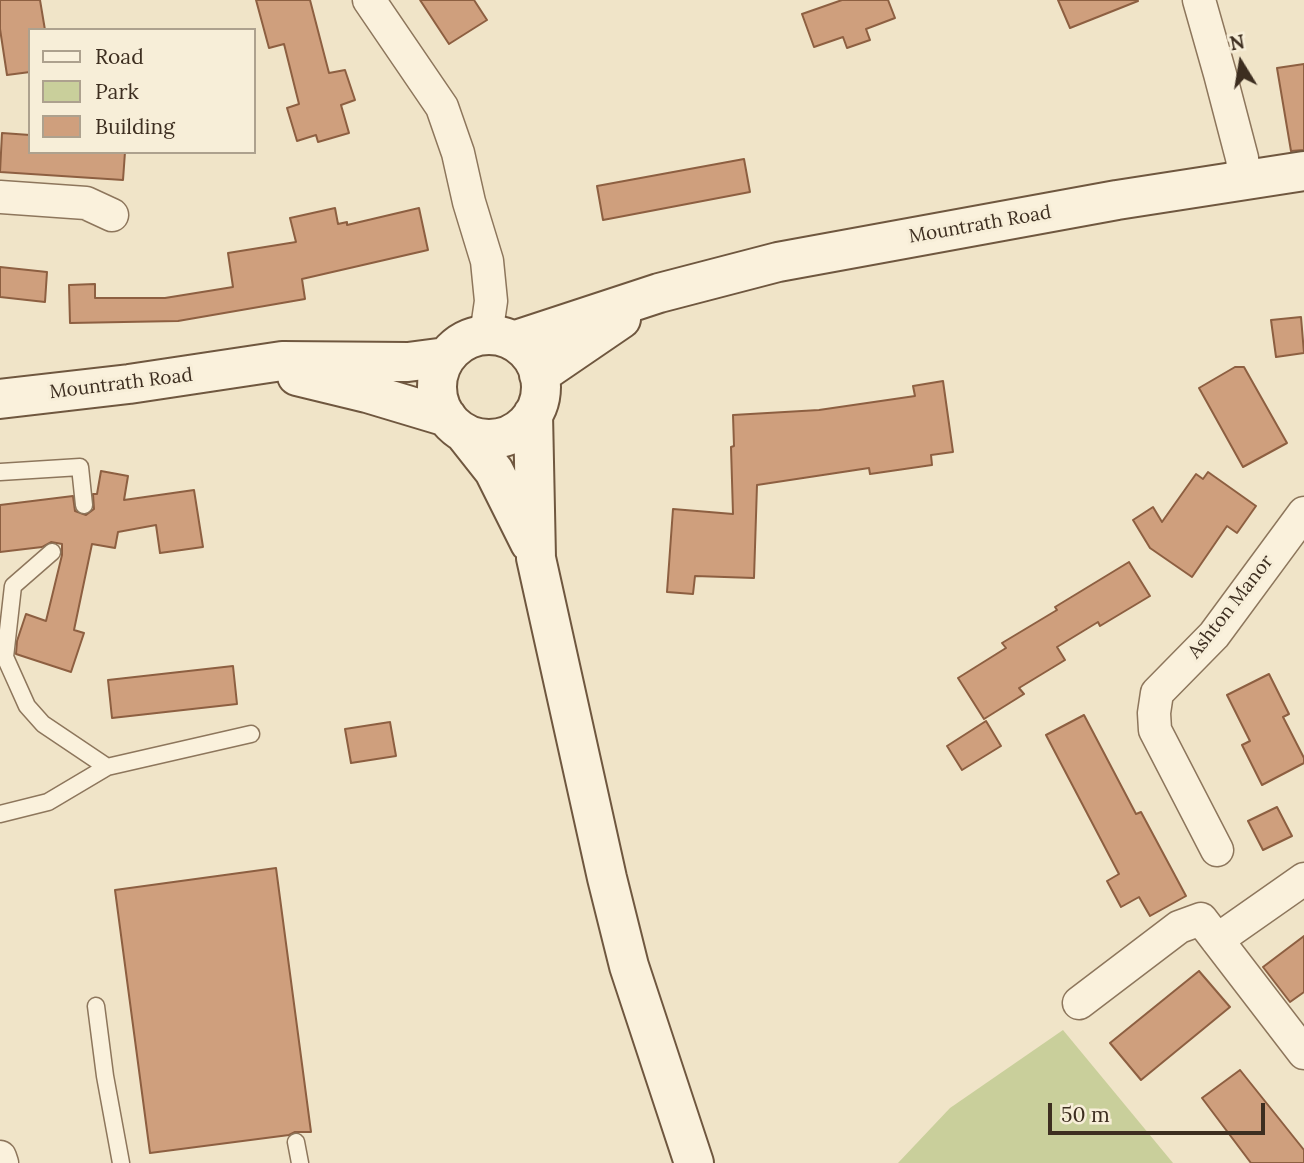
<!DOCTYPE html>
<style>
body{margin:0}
#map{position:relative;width:1304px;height:1163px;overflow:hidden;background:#f0e4c8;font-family:Lora,serif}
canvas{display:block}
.legend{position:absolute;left:28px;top:28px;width:228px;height:126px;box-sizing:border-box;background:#f7eed8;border:2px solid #ada18e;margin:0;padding:9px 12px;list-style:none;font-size:21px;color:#3d2e20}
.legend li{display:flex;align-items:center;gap:14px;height:35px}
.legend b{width:35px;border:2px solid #ada18e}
.north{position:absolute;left:1206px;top:28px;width:70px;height:70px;-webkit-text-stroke:5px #f7eed8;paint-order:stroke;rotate:349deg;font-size:19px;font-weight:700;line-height:28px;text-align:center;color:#3d2e20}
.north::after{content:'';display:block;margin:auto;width:24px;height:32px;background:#3d2e20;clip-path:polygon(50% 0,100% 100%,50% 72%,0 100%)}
.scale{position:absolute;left:1048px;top:1103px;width:217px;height:32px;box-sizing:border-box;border:4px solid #3d2e20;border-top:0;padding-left:9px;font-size:21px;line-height:24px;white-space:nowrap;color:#3d2e20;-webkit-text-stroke:5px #f7eed8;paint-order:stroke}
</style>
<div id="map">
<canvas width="1304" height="1163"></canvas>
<ul class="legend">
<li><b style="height:9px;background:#faf1dc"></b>Road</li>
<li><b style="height:19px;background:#c9cf9b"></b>Park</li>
<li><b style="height:19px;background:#cf9f7d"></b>Building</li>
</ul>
<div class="north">N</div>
<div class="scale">50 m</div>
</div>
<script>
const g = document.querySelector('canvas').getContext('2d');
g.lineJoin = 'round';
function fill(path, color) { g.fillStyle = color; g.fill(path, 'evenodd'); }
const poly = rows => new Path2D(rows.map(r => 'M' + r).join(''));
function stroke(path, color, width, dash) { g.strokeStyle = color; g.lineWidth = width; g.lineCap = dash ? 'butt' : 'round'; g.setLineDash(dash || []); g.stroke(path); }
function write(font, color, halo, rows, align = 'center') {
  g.font = font + ' Lora,serif'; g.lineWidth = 6; g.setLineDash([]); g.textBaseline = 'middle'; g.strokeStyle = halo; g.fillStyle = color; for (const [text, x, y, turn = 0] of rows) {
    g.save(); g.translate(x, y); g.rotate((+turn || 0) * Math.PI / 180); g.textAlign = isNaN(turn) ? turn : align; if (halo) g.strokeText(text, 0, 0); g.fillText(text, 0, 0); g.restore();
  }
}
fill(poly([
 [1063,1030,1173,1163,898,1163,950,1108]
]), '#c9cf9b');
const building = poly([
 [0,0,40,0,45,30,30,30,30,72,7,75,0,29,0,0],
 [256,0,310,0,329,73,345,70,355,100,341,105,349,133,318,142,316,135,297,141,287,108,299,104,284,44,269,48,256,0],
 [420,0,474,0,487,20,449,44,420,0],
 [842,0,888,0,895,18,866,29,870,40,847,48,843,37,814,47,802,14,842,0],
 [1058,0,1137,0,1138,1,1070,28,1058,0],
 [1304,64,1304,150,1291,151,1277,68,1304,64],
 [2,133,30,135,30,152,125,152,123,180,0,172,2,133],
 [744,159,750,192,603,220,597,186,744,159],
 [335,208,338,224,347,222,347,225,419,208,428,250,302,279,305,299,178,321,70,323,69,285,95,284,95,298,165,298,233,287,228,253,296,242,290,218,335,208],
 [0,267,47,272,45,302,0,297,0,267],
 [1301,317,1304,353,1276,357,1271,320,1301,317],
 [1235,367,1244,367,1287,443,1243,467,1199,388,1235,367],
 [943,381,953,452,931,455,932,465,870,474,869,468,757,485,754,578,695,576,693,594,667,592,673,509,733,514,731,447,734,446,733,415,819,410,915,396,913,386,943,381],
 [101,471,128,476,124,500,194,490,203,547,160,553,156,525,118,532,115,548,92,544,74,630,84,633,71,672,16,654,17,641,26,614,46,621,62,555,62,544,51,542,42,547,0,552,0,505,73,496,75,511,86,515,94,509,93,494,97,494,101,471],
 [1208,472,1256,506,1237,533,1227,526,1192,577,1150,548,1133,520,1153,507,1162,522,1196,474,1203,479,1208,472],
 [1129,562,1150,596,1100,626,1098,622,1057,647,1065,660,1019,688,1024,694,984,719,958,678,1006,648,1002,643,1057,610,1055,607,1129,562],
 [233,666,237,704,112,718,108,680,233,666],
 [1269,674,1289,714,1283,717,1304,758,1304,763,1262,785,1242,745,1250,741,1227,695,1269,674],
 [1084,715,1136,814,1141,812,1186,896,1150,916,1139,897,1121,907,1107,881,1119,874,1046,735,1084,715],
 [986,721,1001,746,962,770,947,746,986,721],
 [390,722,396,756,351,763,345,729,390,722],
 [1277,807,1292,836,1263,850,1248,821,1277,807],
 [276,868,311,1132,295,1132,289,1135,150,1153,115,890,276,868],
 [1304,936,1304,992,1290,1002,1263,967,1304,936],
 [1199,971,1230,1007,1141,1080,1110,1043,1199,971],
 [1240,1070,1304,1150,1304,1163,1251,1163,1202,1098,1240,1070]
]);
fill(building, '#cf9f7d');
stroke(building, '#8d5f41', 2);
const service = poly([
 [0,472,80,467,84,505],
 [52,552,13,586,5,657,27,706,43,724,107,767],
 [0,814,48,802,107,767,251,734],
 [96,1006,105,1076,121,1163],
 [296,1142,300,1163]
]);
const minor = poly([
 [369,0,442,107,458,153,469,202,487,261,491,301,486,335],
 [1199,0,1220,74,1242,158,1245,181],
 [0,197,86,203,112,215],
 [1217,850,1155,730,1154,713,1157,693,1214,635,1304,513],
 [1217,940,1304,879],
 [1079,1003,1179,927,1201,919,1304,1053],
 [0,1157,2,1163]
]);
const secondary = poly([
 '437 387a52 52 0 1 1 104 0a52 52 0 1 1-104 0Z',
 [513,341,659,293,778,262,1117,200,1304,171],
 [539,375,621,319],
 [297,376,367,393,447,417],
 [0,399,129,384,282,361,408,362,446,357],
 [533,414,536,558,607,878,629,966,694,1163],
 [464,433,494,471,530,543]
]);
stroke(service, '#8d765c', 19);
stroke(minor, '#8d765c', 35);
stroke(secondary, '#6f573f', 42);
stroke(service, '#faf1dc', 16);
stroke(minor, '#faf1dc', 32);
stroke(secondary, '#faf1dc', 38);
write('19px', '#3d2e20', '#f7eed8', [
 ["Mountrath Road",980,225,-10],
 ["Mountrath Road",121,384,-7],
 ["Ashton Manor",1231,607,-52]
]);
</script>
